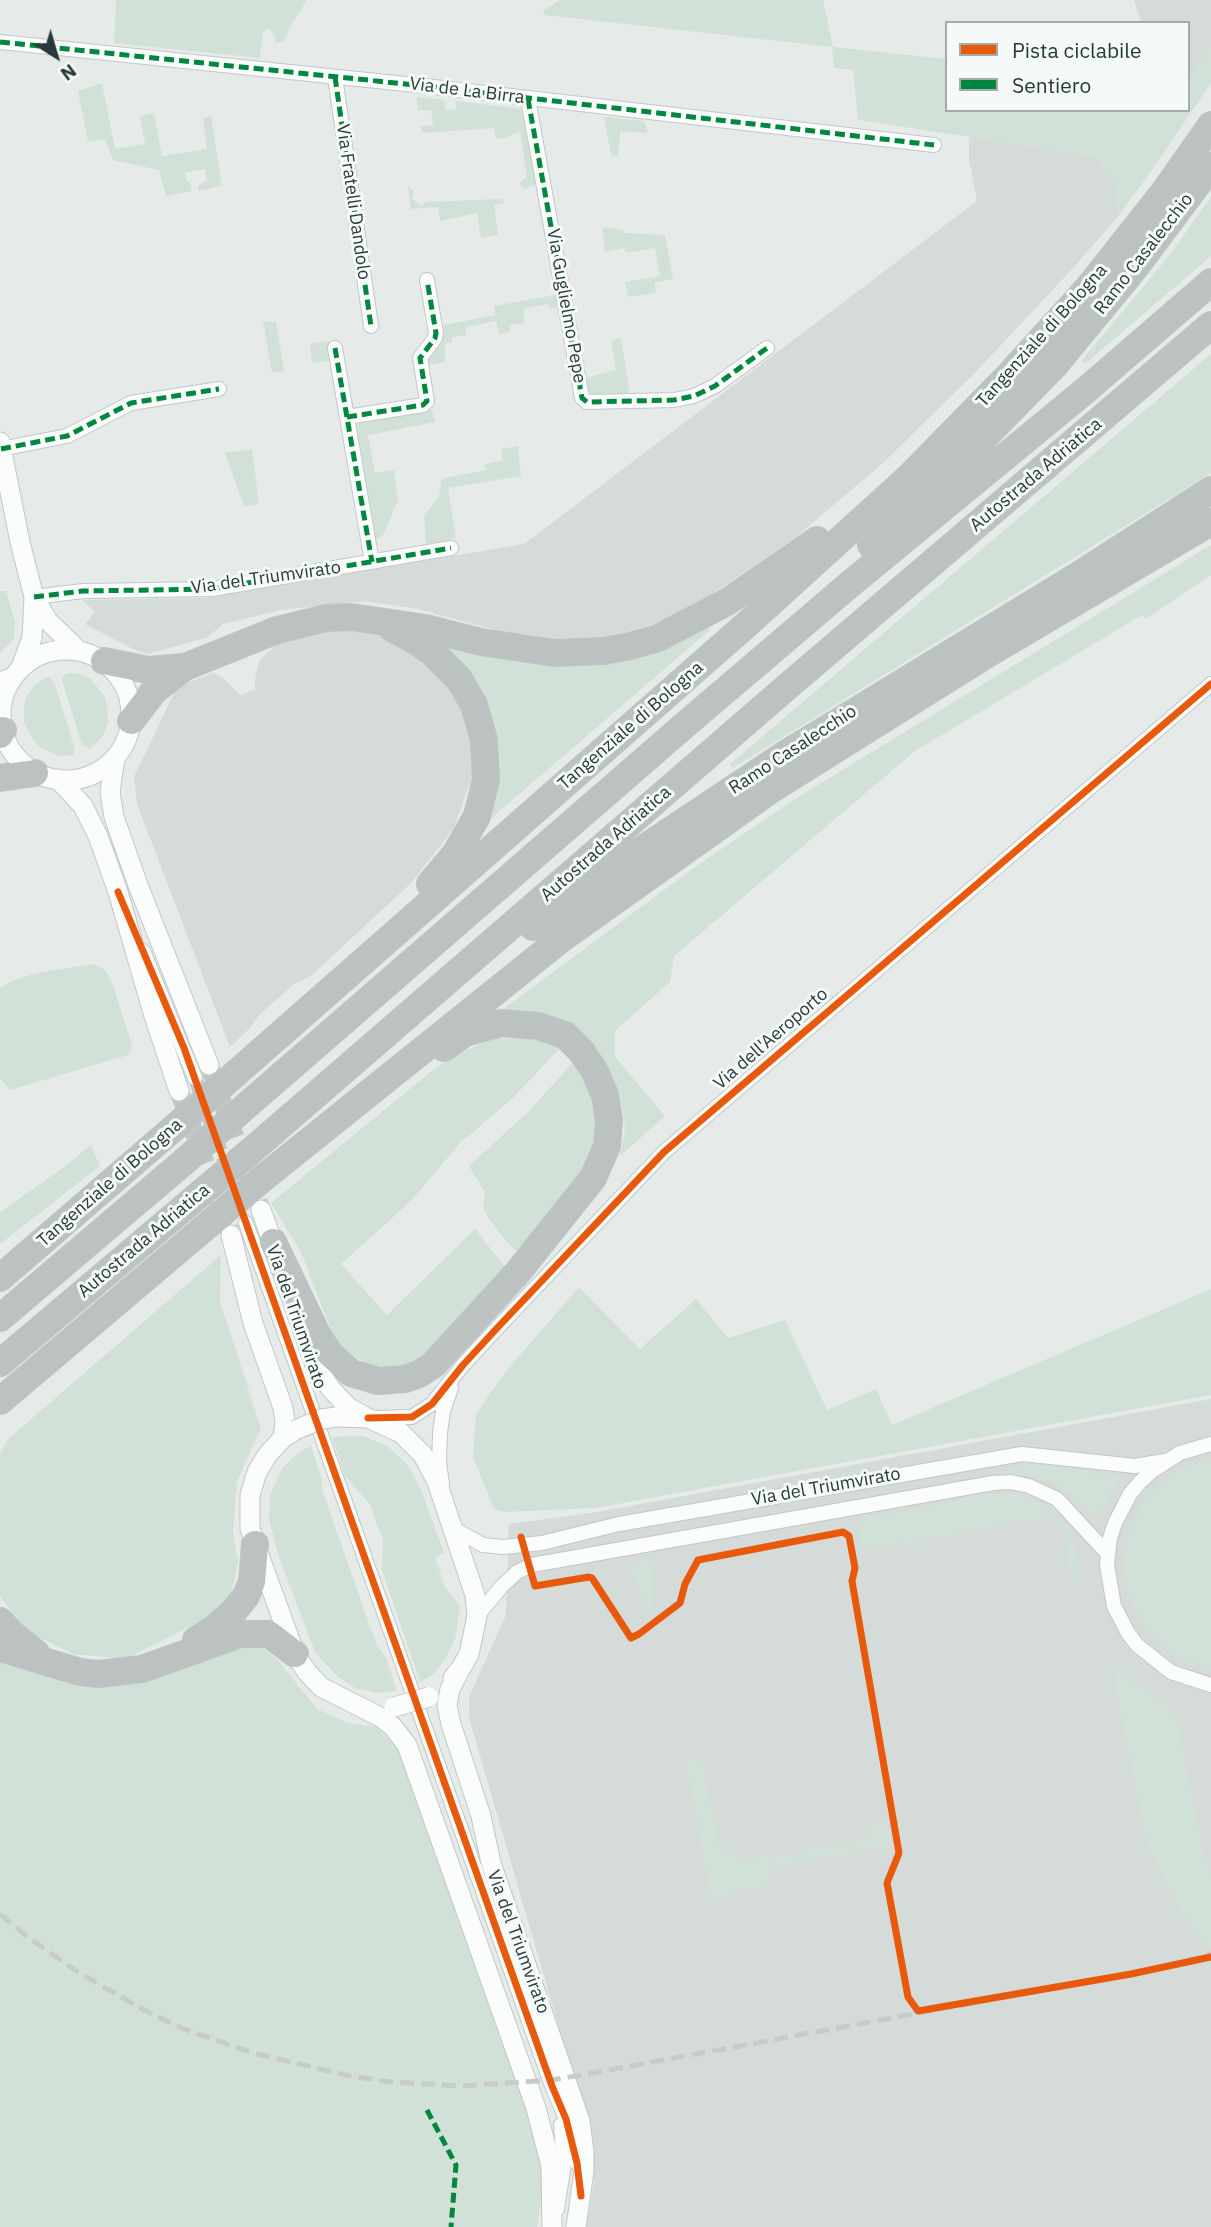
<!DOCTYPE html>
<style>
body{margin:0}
#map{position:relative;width:1211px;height:2227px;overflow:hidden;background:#e6eae8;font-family:"IBM Plex Sans",sans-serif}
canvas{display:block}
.legend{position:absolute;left:945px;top:21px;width:245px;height:91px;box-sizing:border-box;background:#f5f9f7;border:2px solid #a2adab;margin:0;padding:9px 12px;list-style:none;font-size:21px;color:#263b38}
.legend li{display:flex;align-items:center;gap:14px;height:35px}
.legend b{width:35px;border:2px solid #a2adab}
.north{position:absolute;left:21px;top:21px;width:70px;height:70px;-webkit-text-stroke:5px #f5f9f7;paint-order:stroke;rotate:143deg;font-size:19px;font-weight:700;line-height:28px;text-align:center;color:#263b38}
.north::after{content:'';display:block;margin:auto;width:24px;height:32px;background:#263b38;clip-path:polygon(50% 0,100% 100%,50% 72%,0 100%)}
</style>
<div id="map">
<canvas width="1211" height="2227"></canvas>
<ul class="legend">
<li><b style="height:9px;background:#e8590c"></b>Pista ciclabile</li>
<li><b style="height:9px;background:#00873e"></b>Sentiero</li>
</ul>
<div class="north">N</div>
</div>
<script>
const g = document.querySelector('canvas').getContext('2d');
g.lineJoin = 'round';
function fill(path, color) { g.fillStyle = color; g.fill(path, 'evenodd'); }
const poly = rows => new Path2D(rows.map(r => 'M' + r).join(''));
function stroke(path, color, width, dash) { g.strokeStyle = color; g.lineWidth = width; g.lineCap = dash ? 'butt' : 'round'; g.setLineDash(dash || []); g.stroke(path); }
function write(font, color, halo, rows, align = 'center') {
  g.font = font + ' "IBM Plex Sans",sans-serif'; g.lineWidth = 6; g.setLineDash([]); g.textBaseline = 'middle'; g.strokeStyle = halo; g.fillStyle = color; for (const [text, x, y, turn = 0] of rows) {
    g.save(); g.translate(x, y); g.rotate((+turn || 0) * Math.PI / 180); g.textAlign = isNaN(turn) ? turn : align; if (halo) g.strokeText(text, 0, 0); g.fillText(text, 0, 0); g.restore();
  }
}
fill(poly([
 [1134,0,1211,0,1211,48,1188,83,1188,23,1142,23],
 [969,137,1095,156,1115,181,1119,215,1074,267,973,375,884,462,796,537,705,599,659,622,627,632,597,638,557,640,518,636,418,609,364,601,281,610,223,624,208,637,148,654,133,649,85,624,95,612,82,600,205,598,524,544,977,201,969,160],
 [349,629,383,635,430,662,468,714,477,786,469,785,454,828,411,883,311,976,294,984,259,1015,250,1028,230,1047,137,804,134,777,175,691,187,683,213,673,223,678,240,695,255,690,255,680,259,661,277,644,328,631],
 [1211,1399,1211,2227,586,2227,594,2183,583,2110,469,1718,469,1697,506,1615,509,1524,597,1512]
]), '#d5dbd9');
fill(poly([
 [116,0,307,0,290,27,284,42,275,43,275,35,269,29,263,31,260,58,114,43],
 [560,0,823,0,833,47,947,59,947,110,1188,110,1188,83,1211,48,1211,83,1152,170,1119,215,1115,181,1095,156,858,120,853,70,834,68,832,47,544,15,543,11],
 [102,83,115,149,145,144,140,116,154,113,162,156,207,149,203,118,211,116,222,186,198,191,198,186,207,180,205,169,185,172,186,180,190,183,192,191,166,196,159,170,113,160,105,139,88,142,78,91],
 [417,97,444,100,445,110,456,109,456,101,521,109,537,184,524,189,519,183,527,177,520,131,504,138,496,139,494,128,423,133,420,126,433,125,431,110,418,110],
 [604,117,644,121,648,133,620,131,618,156,611,155],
 [408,186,414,192,411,198,422,206,426,202,500,199,506,203,494,204,498,235,481,238,477,213,440,221,438,207,411,209],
 [1211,197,1211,256,1085,364,1082,360,1169,256],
 [602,227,623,230,624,233,665,235,673,279,654,283,656,293,628,297,625,282,660,276,655,248,626,253,624,248,605,252],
 [556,295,558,307,550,308,548,304,523,309,525,323,509,325,510,332,499,334,496,321,466,327,466,335,452,337,452,342,445,344,445,362,428,365,429,356,443,342,444,325,495,315,494,306],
 [263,321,276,322,284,371,272,373],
 [621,338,630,394,590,394,585,378,616,370,611,340],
 [329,341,332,360,312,363,310,344],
 [1211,354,1211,473,733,768,730,764],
 [432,410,435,422,368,435,375,473,394,470,398,500,383,535,375,541,356,426,361,421],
 [518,446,521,476,448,488,456,538,426,544,424,516,439,496,441,481,445,478,486,470,485,464,503,460,501,449],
 [252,449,259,504,244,506,225,453],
 [1211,545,1211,575,1146,619,1142,615,915,751,674,956,670,982,615,1031,615,1057,665,1116,620,1156,625,1129,622,1107,615,1084,604,1062,495,1015,698,865,795,799],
 [0,591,6,591,15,622,14,638,0,653],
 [707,627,711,629,489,820,492,805,444,647,445,643,523,659],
 [69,673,81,674,91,679,105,697,107,706,108,722,103,736,90,749,82,745,62,680,64,675],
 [46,677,50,677,55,685,75,750,73,755,60,756,39,747,33,740,24,722,24,705,27,696,32,688],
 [92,964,105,970,113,985,130,1039,132,1047,128,1055,10,1090,0,1078,0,988,14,980,37,973],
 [493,1038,546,1039,561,1047,513,1098,460,1143,411,1201,341,1264,387,1315,475,1229,506,1268,427,1352,415,1361,398,1367,370,1366,348,1353,334,1338,301,1252,271,1203,433,1070,449,1059],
 [575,1060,595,1093,598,1153,520,1254,506,1241,488,1218,483,1207,485,1192,469,1166,530,1110],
 [91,1145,100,1166,0,1244,0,1212,63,1168],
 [221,1255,220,1302,261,1428,237,1481,233,1533,238,1562,231,1597,205,1619,125,1659,73,1654,24,1630,0,1596,0,1454,8,1439],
 [579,1287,640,1349,696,1299,728,1338,785,1320,827,1410,876,1389,892,1425,1211,1289,1211,1395,596,1508,504,1512,494,1509,473,1457,476,1414,506,1371],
 [363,1436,387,1446,407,1464,421,1490,444,1553,435,1557,445,1587,460,1606,455,1639,445,1659,434,1674,420,1682,382,1570,383,1540,369,1503,345,1476,332,1437],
 [311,1446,322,1480,322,1490,377,1646,386,1658,397,1691,377,1693,355,1688,336,1675,315,1652,279,1557,269,1520,270,1495,282,1468,298,1453],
 [1211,1460,1211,1667,1184,1659,1170,1650,1146,1628,1130,1599,1124,1567,1128,1535,1141,1507,1150,1494,1174,1473,1188,1466],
 [1046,1462,1118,1479,1098,1518,1073,1495,1045,1478,992,1473],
 [996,1493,1027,1496,1060,1518,1072,1535,1078,1561,1078,1586,1072,1579,1063,1527,1045,1516,862,1550,856,1520],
 [647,1561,653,1574,651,1614,628,1565],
 [239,1646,261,1647,277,1659,317,1709,348,1723,376,1727,402,1752,536,2134,544,2186,537,2227,0,2227,0,1658,52,1674],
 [1117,1671,1120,1671,1135,1684,1160,1700,1171,1710,1178,1723,1201,1844,1211,1876,1211,1946,1205,1947,1174,1899,1147,1842,1117,1691,1114,1673],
 [701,1757,719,1844,724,1851,738,1859,751,1861,853,1843,862,1839,876,1823,888,1820,893,1845,771,1867,768,1886,715,1896,711,1893,685,1760]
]), '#d1e1d8');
stroke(poly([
 [195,1078,229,1175]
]), '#c0c7c5', 14, [14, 7]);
stroke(poly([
 [209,1065,261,1210],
 [179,1091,231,1235]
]), '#c0c7c5', 19, [19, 10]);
const street = poly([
 [0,42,425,86,934,145],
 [335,77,371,326],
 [528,99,582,398,587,402,674,400,694,396,715,386,767,348],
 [335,348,372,562],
 [347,417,423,405,427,401,420,358,435,338,436,333,427,280],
 [1,449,67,436,131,403,219,389],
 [34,597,83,591,212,589,451,548],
 [0,679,15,675],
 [143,951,195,1078],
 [246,1223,552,2086,566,2119,577,2163],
 [373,1418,412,1417,432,1404,463,1365,499,1326,664,1152,1211,684],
 [1211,1444,1180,1453,1152,1471,1140,1482,1130,1494,1115,1523,1110,1538,1107,1565,1114,1606,1128,1633,1137,1645,1171,1672,1211,1685],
 [442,1485,439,1462,440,1433,443,1411,451,1388],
 [452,1528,483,1545,503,1547,542,1543,619,1524,1022,1454,1135,1466,1165,1461],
 [477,1616,502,1586,517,1572,532,1565,993,1483,1011,1482,1029,1486,1057,1499,1108,1554],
 [557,2209,564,2164,561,2125]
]);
const secondary = poly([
 [0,442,20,542,34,597,48,621,79,651],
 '1 715a65 65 0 1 1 130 0a65 65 0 1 1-130 0Z',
 [21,667,32,638,34,598],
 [115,758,110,792,114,817,138,885,209,1065],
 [58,779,83,806,98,836,118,892,154,1016,179,1091],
 [261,1210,277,1254],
 [231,1235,253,1323,283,1408,285,1421,283,1438],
 [302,1325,319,1371,331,1389,348,1407,367,1418],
 [336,1417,368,1418,401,1433,423,1455,437,1482,475,1595,477,1616,469,1654,461,1668,453,1678],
 [295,1430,283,1438,268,1454,257,1472,250,1495,250,1528,255,1544,295,1654,307,1672,321,1687,382,1718,393,1727,407,1745,536,2108,551,2166,552,2227],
 [461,1668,450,1689,447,1705,451,1724,481,1816,491,1863,580,2121,584,2152,584,2171,576,2227]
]);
const highway = poly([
 [871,545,971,451,1054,366,1138,264,1211,166],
 [392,628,419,643,433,653,459,679,474,705,484,740,486,780,477,816,456,853,430,884],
 [104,661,148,670,184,667],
 [131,721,154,691,185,667,277,630,326,618,351,617,426,628,481,642,554,653,604,651,630,646,658,638,727,602,817,540],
 [0,735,3,730],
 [0,778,35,773],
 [533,927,640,851,787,753,1074,578,1211,490],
 [226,1082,746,625,909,477,1010,374,1088,288,1164,192,1211,125],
 [238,1113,686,724,849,585,1086,390,1211,282],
 [251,1151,788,686,1211,325],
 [262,1179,561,939,769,791,991,652,1211,522],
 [273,1242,317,1334,329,1353,351,1373,378,1381,405,1379,419,1374,433,1365,518,1272,593,1178,607,1146,609,1120,605,1095,594,1070,581,1051,565,1035,538,1026,501,1023,465,1033,444,1048],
 [0,1278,175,1127],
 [0,1318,186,1160],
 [0,1363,200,1194],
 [0,1401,209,1224],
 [0,1621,12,1634,36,1653],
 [196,1640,214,1629,234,1611,246,1596,252,1582,255,1544],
 [0,1648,80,1672,98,1674,142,1669,240,1634,269,1634,295,1654]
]);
stroke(street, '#c3c7c5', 16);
stroke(secondary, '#c2c7c6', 21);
stroke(highway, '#bec5c4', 28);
stroke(street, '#fbfcfc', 14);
stroke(secondary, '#fbfcfc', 19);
stroke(highway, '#bcc2c1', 26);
stroke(poly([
 [0,1914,29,1938,78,1972,142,2009,184,2029,253,2053,350,2076,390,2082,461,2086,552,2080,582,2075,1147,1971,1211,1954]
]), '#c8cbca', 5, [14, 7]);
const secondaryBridge = poly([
 [295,1430,322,1419,336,1417],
 [394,1707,429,1697]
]);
const highwayBridge = poly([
 [175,1127,226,1082],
 [186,1160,238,1113],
 [200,1194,251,1151],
 [209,1224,262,1179]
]);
stroke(secondaryBridge, '#c2c7c6', 21, []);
stroke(highwayBridge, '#bec5c4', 28, []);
stroke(secondaryBridge, '#fbfcfc', 19);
stroke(highwayBridge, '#bcc2c1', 26);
stroke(poly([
 [0,42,425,86,934,145],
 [335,77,371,326],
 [528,99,582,398,587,402,674,400,694,396,715,386,767,348],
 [335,348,372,562],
 [347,417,423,405,427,401,420,358,435,338,436,333,427,280],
 [1,449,67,436,131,403,219,389],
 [34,597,83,591,212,589,451,548],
 [427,2110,456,2165,451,2227]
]), '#00873e', 5, [10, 5]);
stroke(poly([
 [118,892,184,1048,552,2086,566,2119,577,2163,581,2196],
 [368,1418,412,1417,432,1404,463,1365,499,1326,664,1152,1211,684],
 [521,1537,535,1586,589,1577,592,1578,631,1638,639,1634,680,1603,685,1584,698,1560,843,1532,849,1536,855,1568,852,1581,899,1853,887,1883,908,1997,918,2011,1131,1974,1211,1957]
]), '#e8590c', 7);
write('18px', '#263b38', '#f5f9f7', [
 ["Via de La Birra",467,91,7],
 ["Via Fratelli Dandolo",353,202,82],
 ["Ramo Casalecchio",1144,254,-52],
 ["Via Guglielmo Pepe",566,306,80],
 ["Tangenziale di Bologna",1042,336,-48],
 ["Autostrada Adriatica",1036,475,-40],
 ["Via del Triumvirato",266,578,-8],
 ["Tangenziale di Bologna",631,726,-41],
 ["Ramo Casalecchio",793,750,-33],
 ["Autostrada Adriatica",606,844,-41],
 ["Via dell'Aeroporto",771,1039,-41],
 ["Tangenziale di Bologna",110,1183,-41],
 ["Autostrada Adriatica",144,1241,-40],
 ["Via del Triumvirato",296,1317,71],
 ["Via del Triumvirato",826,1487,-10],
 ["Via del Triumvirato",518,1942,70]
]);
</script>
